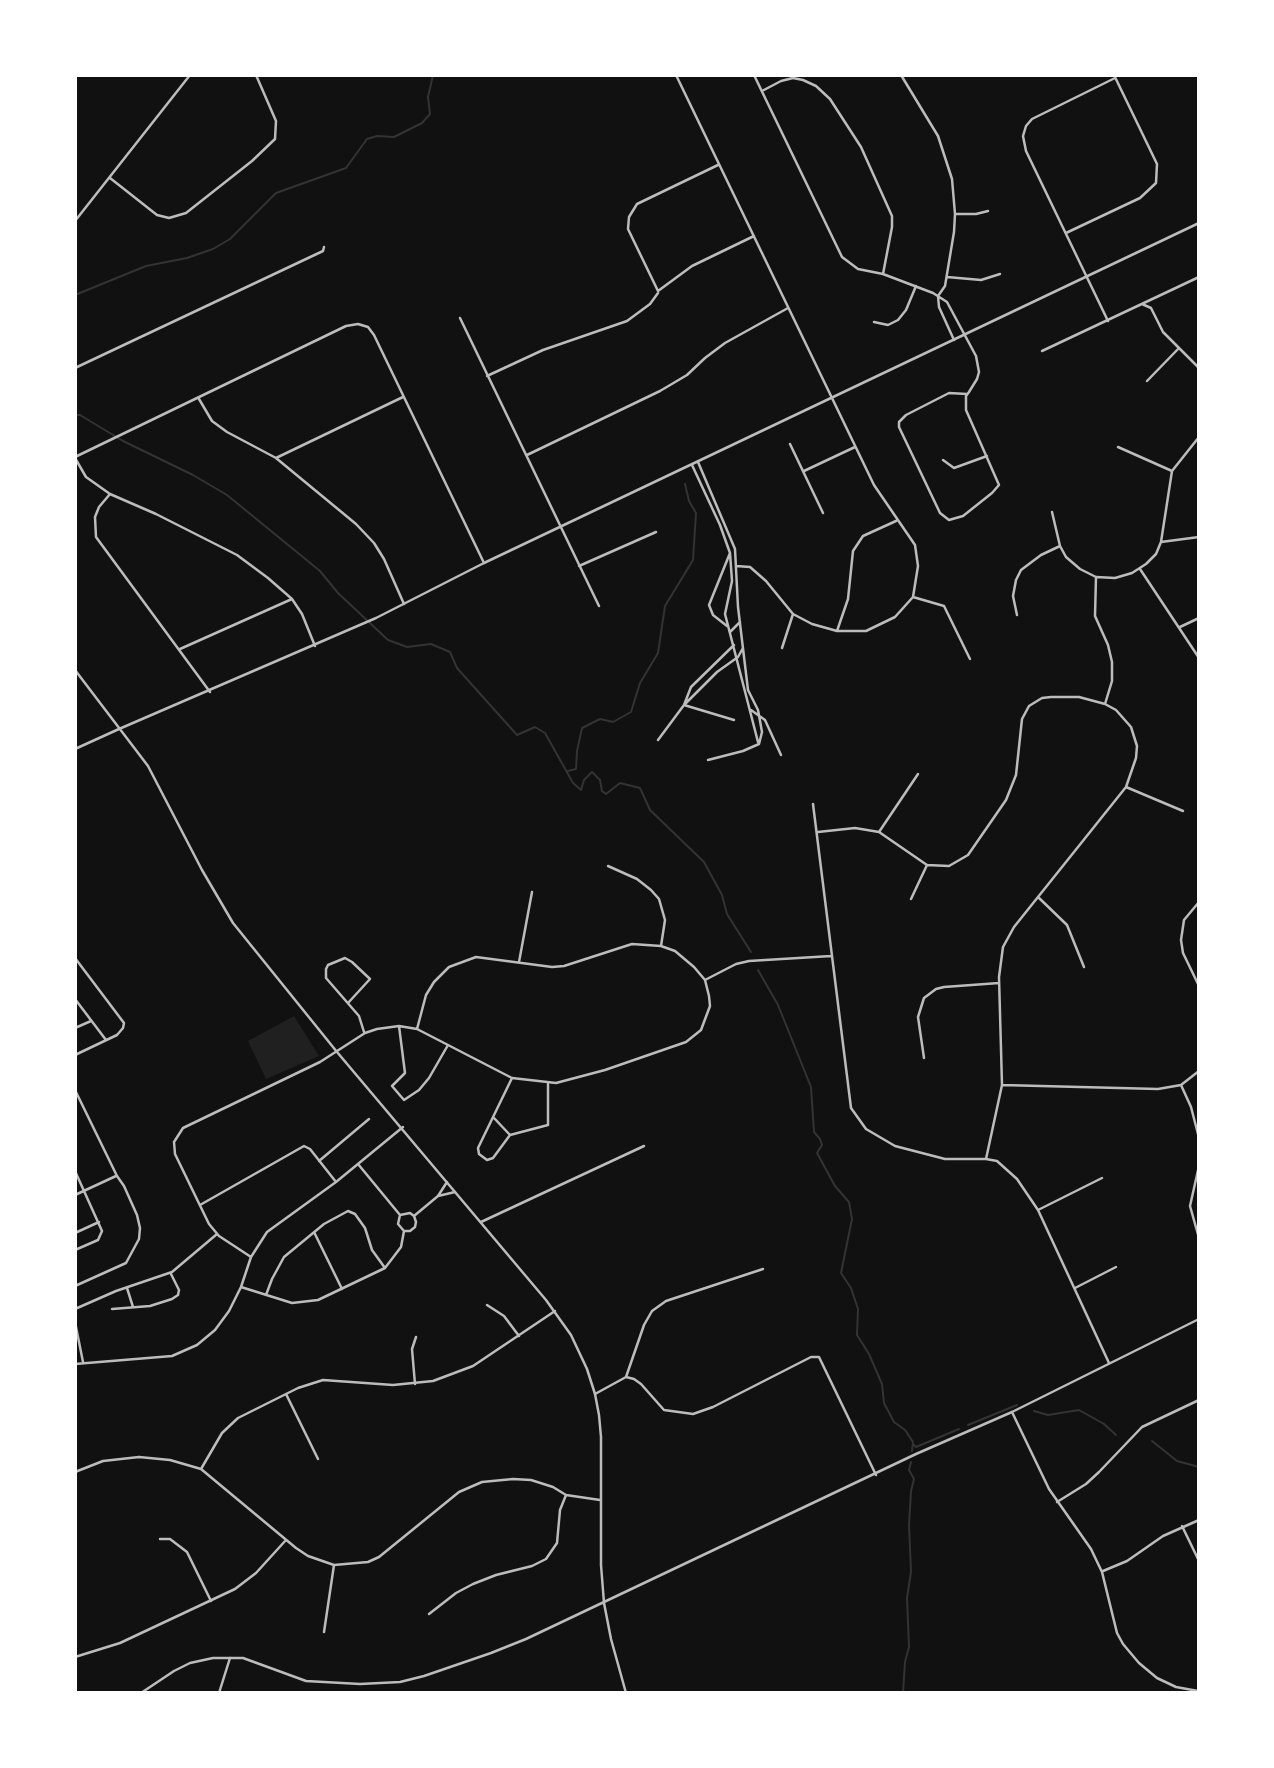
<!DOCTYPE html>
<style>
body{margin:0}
#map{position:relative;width:1274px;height:1768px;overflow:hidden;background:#111;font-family:Roboto,sans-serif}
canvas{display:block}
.frame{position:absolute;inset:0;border:77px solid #fff;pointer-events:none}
</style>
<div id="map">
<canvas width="1274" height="1768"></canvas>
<div class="frame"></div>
</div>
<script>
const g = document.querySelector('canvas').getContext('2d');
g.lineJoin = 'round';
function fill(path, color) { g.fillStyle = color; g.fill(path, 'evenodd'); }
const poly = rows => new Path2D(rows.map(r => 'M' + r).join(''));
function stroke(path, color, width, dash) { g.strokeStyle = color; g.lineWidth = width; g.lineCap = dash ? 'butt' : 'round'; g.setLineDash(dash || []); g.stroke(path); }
fill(poly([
 [294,1016,319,1056,266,1079,248,1041]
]), '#202020');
stroke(poly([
 [75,295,146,266,187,258,213,249,230,239,276,193,346,168,367,139,377,136,394,137,422,123,430,114,428,97,433,75],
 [75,415,80,415,123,441,193,475,227,495,320,571,338,593,388,640,407,647,431,644,450,652,457,668,517,735,535,727,545,733,573,783,581,790,584,780,592,772,600,780,602,791,606,794,620,783,640,788,650,810,704,862,722,895,727,914,751,952],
 [568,771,576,769,577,751,582,728,600,719,613,722,631,712,640,683,658,653,665,606,693,560,696,513,689,501,685,484],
 [758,970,778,1005,811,1087,814,1132,820,1139,822,1145,817,1153,835,1186,849,1202,852,1219,841,1273,851,1288,858,1309,857,1335,869,1354,882,1384,884,1403,894,1422,905,1430,913,1442,912,1451],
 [1034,1411,1048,1415,1079,1410,1104,1424,1116,1435],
 [968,1425,1017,1405],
 [1152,1441,1177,1461,1199,1467],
 [913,1444,916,1447,959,1429],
 [903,1693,905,1662,909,1647,907,1598,911,1572,909,1525,911,1491,914,1479,909,1470,911,1462]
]), '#333', 2);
stroke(poly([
 [676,75,874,485,915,545,918,566,913,597],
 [754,75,842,257,858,269,883,274,933,293,947,302,976,356,979,372,977,379,969,392,966,396,966,410,999,485,992,493,963,516,949,520,940,513,899,427,899,422,906,415,949,393,967,394],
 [901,75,938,136,952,179,955,214,954,232,945,286,938,296],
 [762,91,781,81,793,78,803,80,816,86,830,99,861,147,892,216,892,227,883,274],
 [718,165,637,204,629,217,628,229,658,291,692,266,754,236],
 [110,178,157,215,169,218,186,213,252,161,275,139,276,121,256,75],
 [955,214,976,214,988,211],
 [75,221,190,75],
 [1066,233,1140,198,1156,183,1157,164,1114,75],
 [947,277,981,280,1000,274],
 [938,296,939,307,954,340],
 [1142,304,1151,308,1163,332,1199,368],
 [460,318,599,606],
 [1108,321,1026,151,1023,136,1026,126,1032,119,1115,78],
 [874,322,888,325,898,320,906,310,916,286],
 [1042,351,1199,277],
 [75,368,323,251,324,247],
 [487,376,543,350,627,321,650,304,658,293],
 [1147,381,1179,348],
 [199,399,212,421,227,432,276,458,356,524,374,543,384,559,404,604],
 [790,444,823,513],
 [1118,447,1172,471],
 [527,455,660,391,687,375,705,358,725,343,788,308],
 [75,457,346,326,358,324,368,327,374,335,484,563],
 [75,458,86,477,110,494,156,514,237,555,268,578,292,599,302,614,315,646],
 [276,458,403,397],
 [943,460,954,468,987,456],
 [698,462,735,549,738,607,748,690,758,710,762,732,759,744,743,751,708,760],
 [692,465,720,525,730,553,732,581,725,614,758,742],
 [804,471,855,447],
 [110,494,99,507,95,517,96,537,210,692],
 [1052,512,1060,546,1066,557,1080,569,1096,577],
 [1161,542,1199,537],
 [579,566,656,532],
 [736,566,750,567,766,581,793,614,812,624,837,631,866,631,895,617,913,597],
 [1140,569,1199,658],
 [913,597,944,606,970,659],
 [1017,615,1013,596,1016,580,1021,570,1041,555,1060,546],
 [727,626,713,615,709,605,730,553],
 [1180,627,1199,618],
 [837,631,848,599,853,551,863,536,896,521],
 [730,632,740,622],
 [734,645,691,687,684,705,717,672,738,657,743,648],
 [782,648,793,614],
 [180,649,292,599],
 [1105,704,1112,681,1112,662,1108,645,1095,616,1096,577,1115,578,1132,573,1146,564,1156,554,1161,542,1172,471,1199,437],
 [751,710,765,720,781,755],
 [658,740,684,705,734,720],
 [75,749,119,729],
 [1126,787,1183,811],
 [813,804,851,1108,866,1129,895,1146,945,1159,986,1159,997,1161,1017,1179,1038,1210,1109,1363],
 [818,832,855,828,879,832,927,865,949,866,968,855,1006,800,1016,775,1022,719,1029,706,1042,698,1051,697,1079,697,1105,704,1116,710,1131,727,1137,746,1136,758,1126,787,1014,927,1003,947,999,977,1002,1085,986,1159],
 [879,832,918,774],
 [608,866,637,879,651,890,659,899,665,920,661,946],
 [1038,897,1067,925,1084,967],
 [911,899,927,865],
 [1199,902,1184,920,1181,940,1183,953,1199,986],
 [75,958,124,1023,123,1028,117,1035,75,1055],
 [519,962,532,892],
 [705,980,736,964,749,961,831,956],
 [75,999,106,1040],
 [348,1003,370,979,352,962,345,958,328,965,326,969,326,978,359,1016,364,1032],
 [399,1026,405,1073,392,1086,404,1100,419,1090,429,1078,448,1045],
 [75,1028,91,1021],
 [924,1058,918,1017,924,998,936,989,944,987,999,983],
 [512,1078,478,1148,479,1154,487,1160,493,1158,510,1135,548,1125,548,1084],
 [1002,1085,1158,1089,1181,1085,1199,1071],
 [1181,1085,1191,1107,1199,1138],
 [75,1090,117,1176,124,1186,137,1215,140,1228,139,1239,126,1263,75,1286],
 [494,1118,510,1135],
 [319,1161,369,1119],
 [358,1164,400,1215],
 [1199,1166,1190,1206,1199,1238],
 [75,1171,102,1231,98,1240,75,1250],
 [75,1195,116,1176],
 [438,1196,455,1192],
 [200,1205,304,1146,310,1149,336,1182],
 [1038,1210,1102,1178],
 [414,1216,438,1196,447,1182],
 [481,1222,644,1146],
 [404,1231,398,1224,400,1215,410,1213,414,1216],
 [404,1231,410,1231,415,1227,416,1222,414,1216],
 [314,1232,342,1289],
 [75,1233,99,1222],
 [251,1257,219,1236,209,1224,175,1154,174,1142,183,1128,320,1062,365,1033,377,1029,399,1026,417,1029,512,1078,556,1083,605,1070,686,1042,701,1030,710,1006,709,996,705,980,694,967,675,951,661,946,632,944,564,966,552,967,476,957,449,967,434,982,426,995,417,1029],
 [241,1287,292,1303,318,1300,385,1268,401,1247,404,1231],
 [127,1288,133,1307],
 [1075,1288,1116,1267],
 [266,1295,272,1279,284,1257,324,1224,348,1211,355,1214,365,1228,372,1250,385,1268],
 [487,1305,504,1316,519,1336],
 [75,1309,116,1291,172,1272,217,1234],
 [112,1309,150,1306,172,1299,178,1295,179,1290,171,1274],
 [75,1322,83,1362],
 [75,1364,172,1356,197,1345,215,1330,229,1311,241,1287,251,1257,267,1232,336,1182,403,1127],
 [626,1377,644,1325,652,1311,666,1301,763,1269],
 [415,1384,412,1349,416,1337],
 [286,1394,318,1459],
 [595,1394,626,1377,634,1379,641,1384,664,1410,693,1414,713,1407,811,1357,819,1357,876,1475],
 [1012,1412,1049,1489,1091,1549,1102,1572,1117,1633,1123,1644,1139,1663,1157,1678,1176,1687,1198,1691],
 [201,1469,222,1433,238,1418,298,1388,323,1380,393,1385,433,1381,473,1366,555,1311],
 [75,1472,103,1461,139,1457,170,1460,201,1469,296,1548,308,1556,334,1565,368,1562,379,1557,459,1492,482,1482,513,1479,531,1480,553,1487,566,1495,600,1500],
 [1057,1502,1086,1484,1099,1472,1142,1427,1199,1400],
 [1182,1526,1199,1561],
 [160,1539,170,1539,187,1552,211,1601],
 [1103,1571,1127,1561,1163,1536,1199,1520],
 [429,1614,456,1593,473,1584,496,1575,532,1566,546,1559,557,1543,560,1510,566,1495],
 [324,1632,334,1565],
 [75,1657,120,1643,235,1589,256,1573,286,1540],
 [219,1693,230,1658]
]), '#bcbcbc', 2.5);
stroke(poly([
 [75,670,148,766,202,870,233,923,337,1052,546,1300,571,1335,587,1369,595,1394,599,1415,601,1437,601,1565,604,1603,611,1639,626,1693],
 [119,729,376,618,484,563,1199,223],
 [141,1693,174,1671,190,1663,213,1658,243,1658,306,1681,360,1684,400,1682,424,1676,491,1653,526,1639,916,1454,1012,1412,1199,1319]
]), '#bcbcbc', 2.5);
</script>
